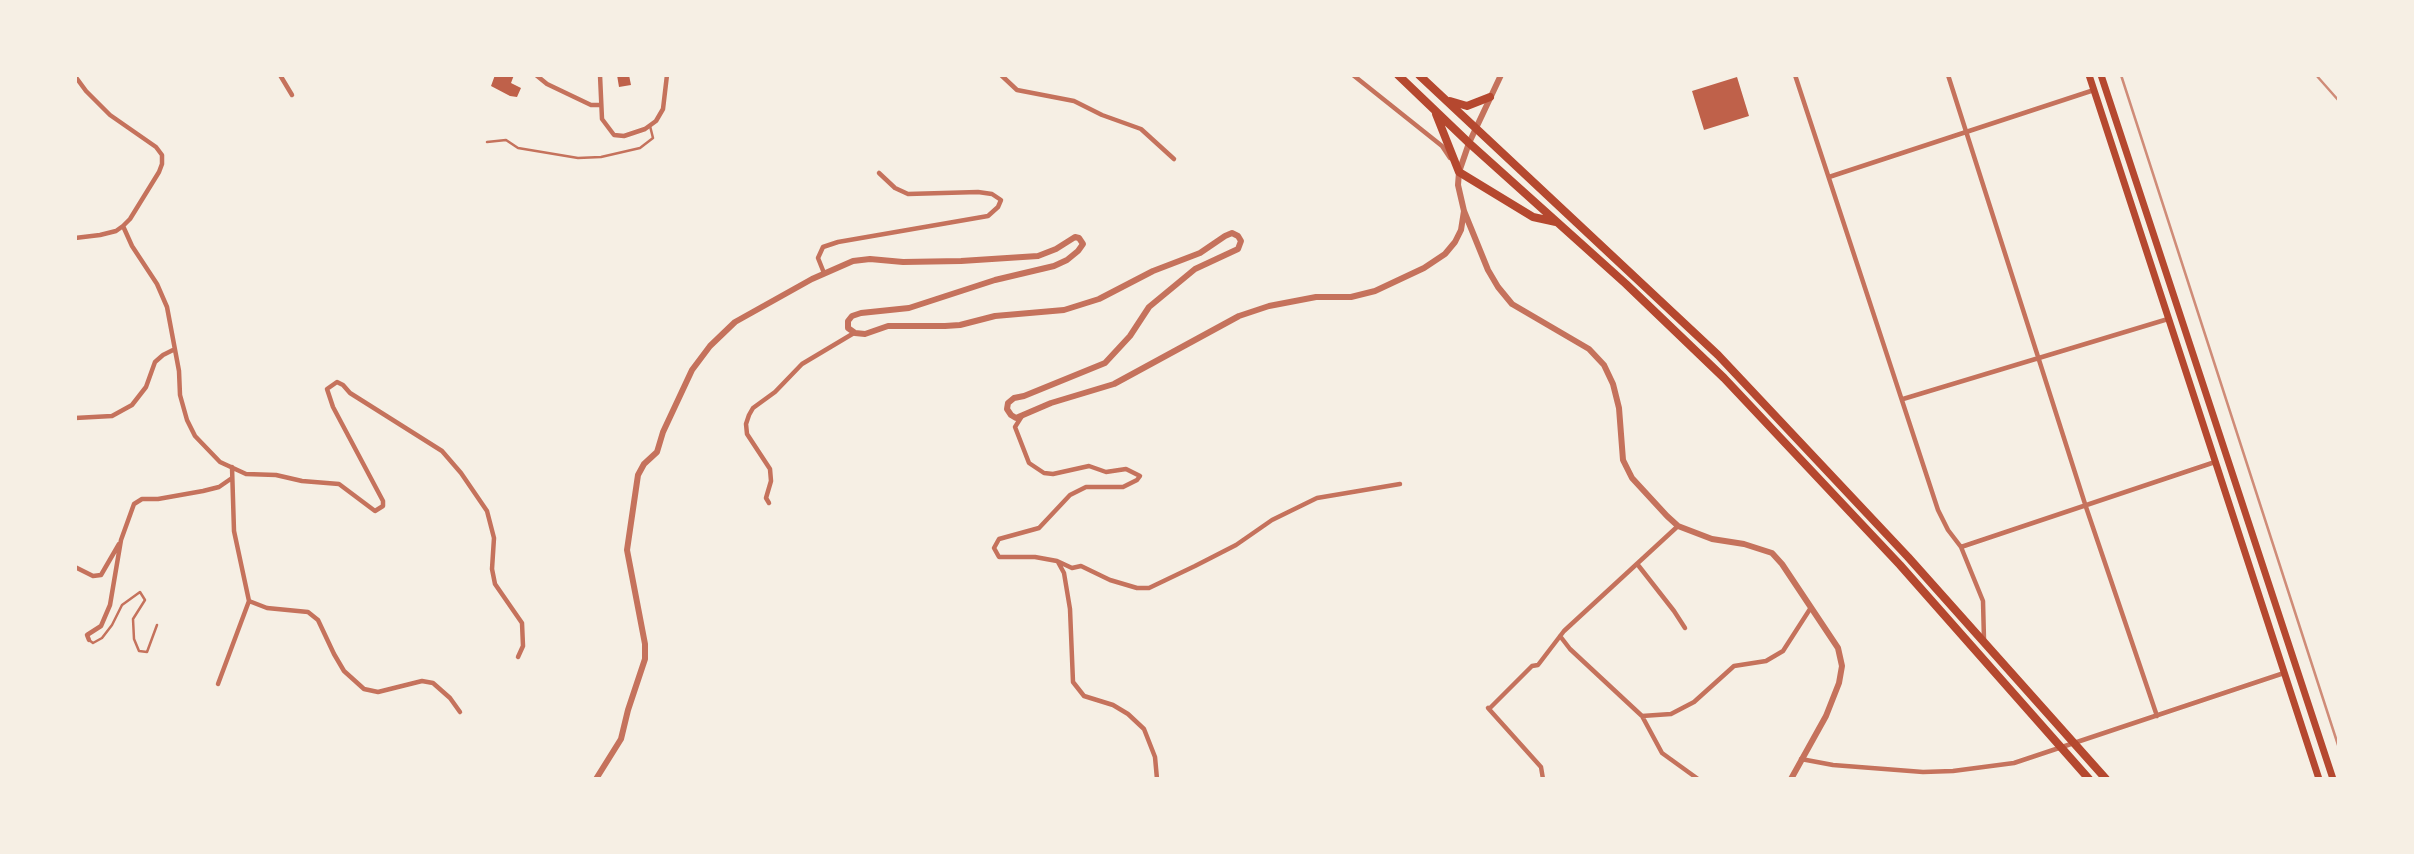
<!DOCTYPE html>
<style>
body{margin:0}
#map{position:relative;width:2414px;height:854px;overflow:hidden;background:#f6efe4;font-family:"Public Sans",sans-serif}
canvas{display:block}
.frame{position:absolute;inset:0;border:77px solid #f6efe4;pointer-events:none}
</style>
<div id="map">
<canvas width="2414" height="854"></canvas>
<div class="frame"></div>
</div>
<script>
const g = document.querySelector('canvas').getContext('2d');
g.lineJoin = 'round';
function fill(path, color) { g.fillStyle = color; g.fill(path, 'evenodd'); }
const poly = rows => new Path2D(rows.map(r => 'M' + r).join(''));
function stroke(path, color, width, dash) { g.strokeStyle = color; g.lineWidth = width; g.lineCap = dash ? 'butt' : 'round'; g.setLineDash(dash || []); g.stroke(path); }
fill(poly([
 [495,75,514,75,511,83,521,88,517,97,510,96,491,86],
 [617,75,629,75,631,85,619,87],
 [1737,77,1749,116,1704,130,1692,91]
]), '#bf614a');
stroke(poly([
 [487,142,506,140,518,148,578,158,601,157,640,148,653,138,650,126],
 [89,640,93,643,102,638,112,625,122,605,140,592,145,600,133,619,134,639,139,651,147,652,157,625]
]), '#c5725c', 2.5);
stroke(poly([
 [280,75,292,95],
 [536,75,547,84,591,105,600,105],
 [600,75,602,119,614,135,624,136,645,129,656,121,663,109,667,75],
 [1001,75,1017,90,1074,101,1102,115,1141,129,1174,159],
 [1353,75,1442,146,1450,158],
 [1795,75,1938,510,1948,530,1961,547,1983,601,1984,640],
 [1948,75,2086,507,2157,716],
 [75,76,86,91,110,115,156,147,162,155,162,164,159,172,130,219,123,226,116,231,100,235,75,238],
 [1829,177,2094,90],
 [123,226,132,246,157,284,167,307,179,371,180,395,187,420,195,436,220,462,246,474,276,475,302,481,339,484,375,511,383,506,383,501,333,407,327,389,337,382,343,385,350,393,442,451,461,473,487,511,494,538,492,569,495,584,522,623,523,646,518,657],
 [824,273,818,258,823,247,838,242,988,216,998,207,1001,200,992,194,978,192,908,194,895,188,879,173],
 [1903,399,2168,319],
 [1022,416,1015,427,1029,463,1044,473,1053,474,1089,466,1106,472,1126,469,1140,476,1137,480,1123,487,1086,487,1070,495,1039,528,999,539,994,548,999,557,1035,557,1057,561,1072,568,1081,566,1110,580,1137,588,1149,588,1195,566,1236,545,1272,520,1317,498,1400,484],
 [75,418,112,416,132,405,146,387,155,362,163,355,175,349],
 [769,503,766,498,771,481,770,469,747,434,746,424,749,415,753,408,775,392,802,364,854,333],
 [1961,547,2215,462],
 [1058,562,1064,573,1070,609,1073,682,1084,696,1113,705,1128,714,1144,729,1155,757,1157,779],
 [1638,565,1674,611,1685,628],
 [75,567,93,576,101,575,119,544],
 [249,601,267,608,308,612,318,620,334,654,344,671,364,689,378,692,422,681,433,683,450,698,460,712],
 [1560,636,1570,649,1642,716,1662,753,1698,779],
 [89,640,87,635,101,626,110,605,121,540,134,504,142,499,158,499,203,491,219,487,232,478],
 [218,684,249,601,234,531,232,467],
 [1488,708,1541,767,1543,779],
 [1489,709,1532,666,1538,665,1564,631,1678,526],
 [1642,716,1671,714,1694,702,1734,666,1766,661,1783,651,1810,609],
 [1801,759,1833,765,1923,772,1953,771,2014,763,2284,673]
]), '#c5725c', 4.5);
stroke(poly([
 [1501,75,1469,143,1459,172,1458,185,1464,211,1488,270,1498,287,1512,304,1589,349,1604,365,1613,384,1619,408,1623,460,1632,478,1667,516,1678,526,1712,539,1744,544,1772,553,1782,564,1838,648,1842,666,1839,683,1826,716,1791,779],
 [596,779,621,739,628,710,645,659,645,644,627,550,638,475,644,464,657,452,663,432,692,370,710,346,735,322,812,279,853,261,870,259,903,262,961,261,1038,256,1056,249,1075,237,1079,238,1083,244,1078,251,1067,260,1054,266,995,280,909,308,861,313,852,316,848,321,848,328,855,333,865,334,888,326,945,326,960,325,995,316,1064,310,1099,299,1153,271,1200,253,1225,236,1232,233,1238,236,1241,241,1238,249,1195,269,1149,307,1130,336,1105,363,1024,396,1014,398,1008,403,1007,409,1011,415,1016,418,1051,403,1114,384,1239,316,1269,306,1316,297,1351,297,1375,291,1424,268,1445,254,1455,242,1461,230,1464,211]
]), '#c5725c', 6);
stroke(poly([
 [2089,75,2319,779],
 [2101,75,2333,779]
]), '#b5482f', 7);
stroke(poly([
 [1398,75,1469,143,1626,284,1724,378,1900,565,2089,779],
 [1419,75,1718,355,1908,557,2106,779],
 [1450,101,1467,106,1490,97],
 [1436,114,1459,172,1533,217,1556,222]
]), '#b5482f', 8);
stroke(poly([
 [2121,75,2339,748],
 [2316,75,2339,101]
]), '#cf8b77', 2.5);
</script>
